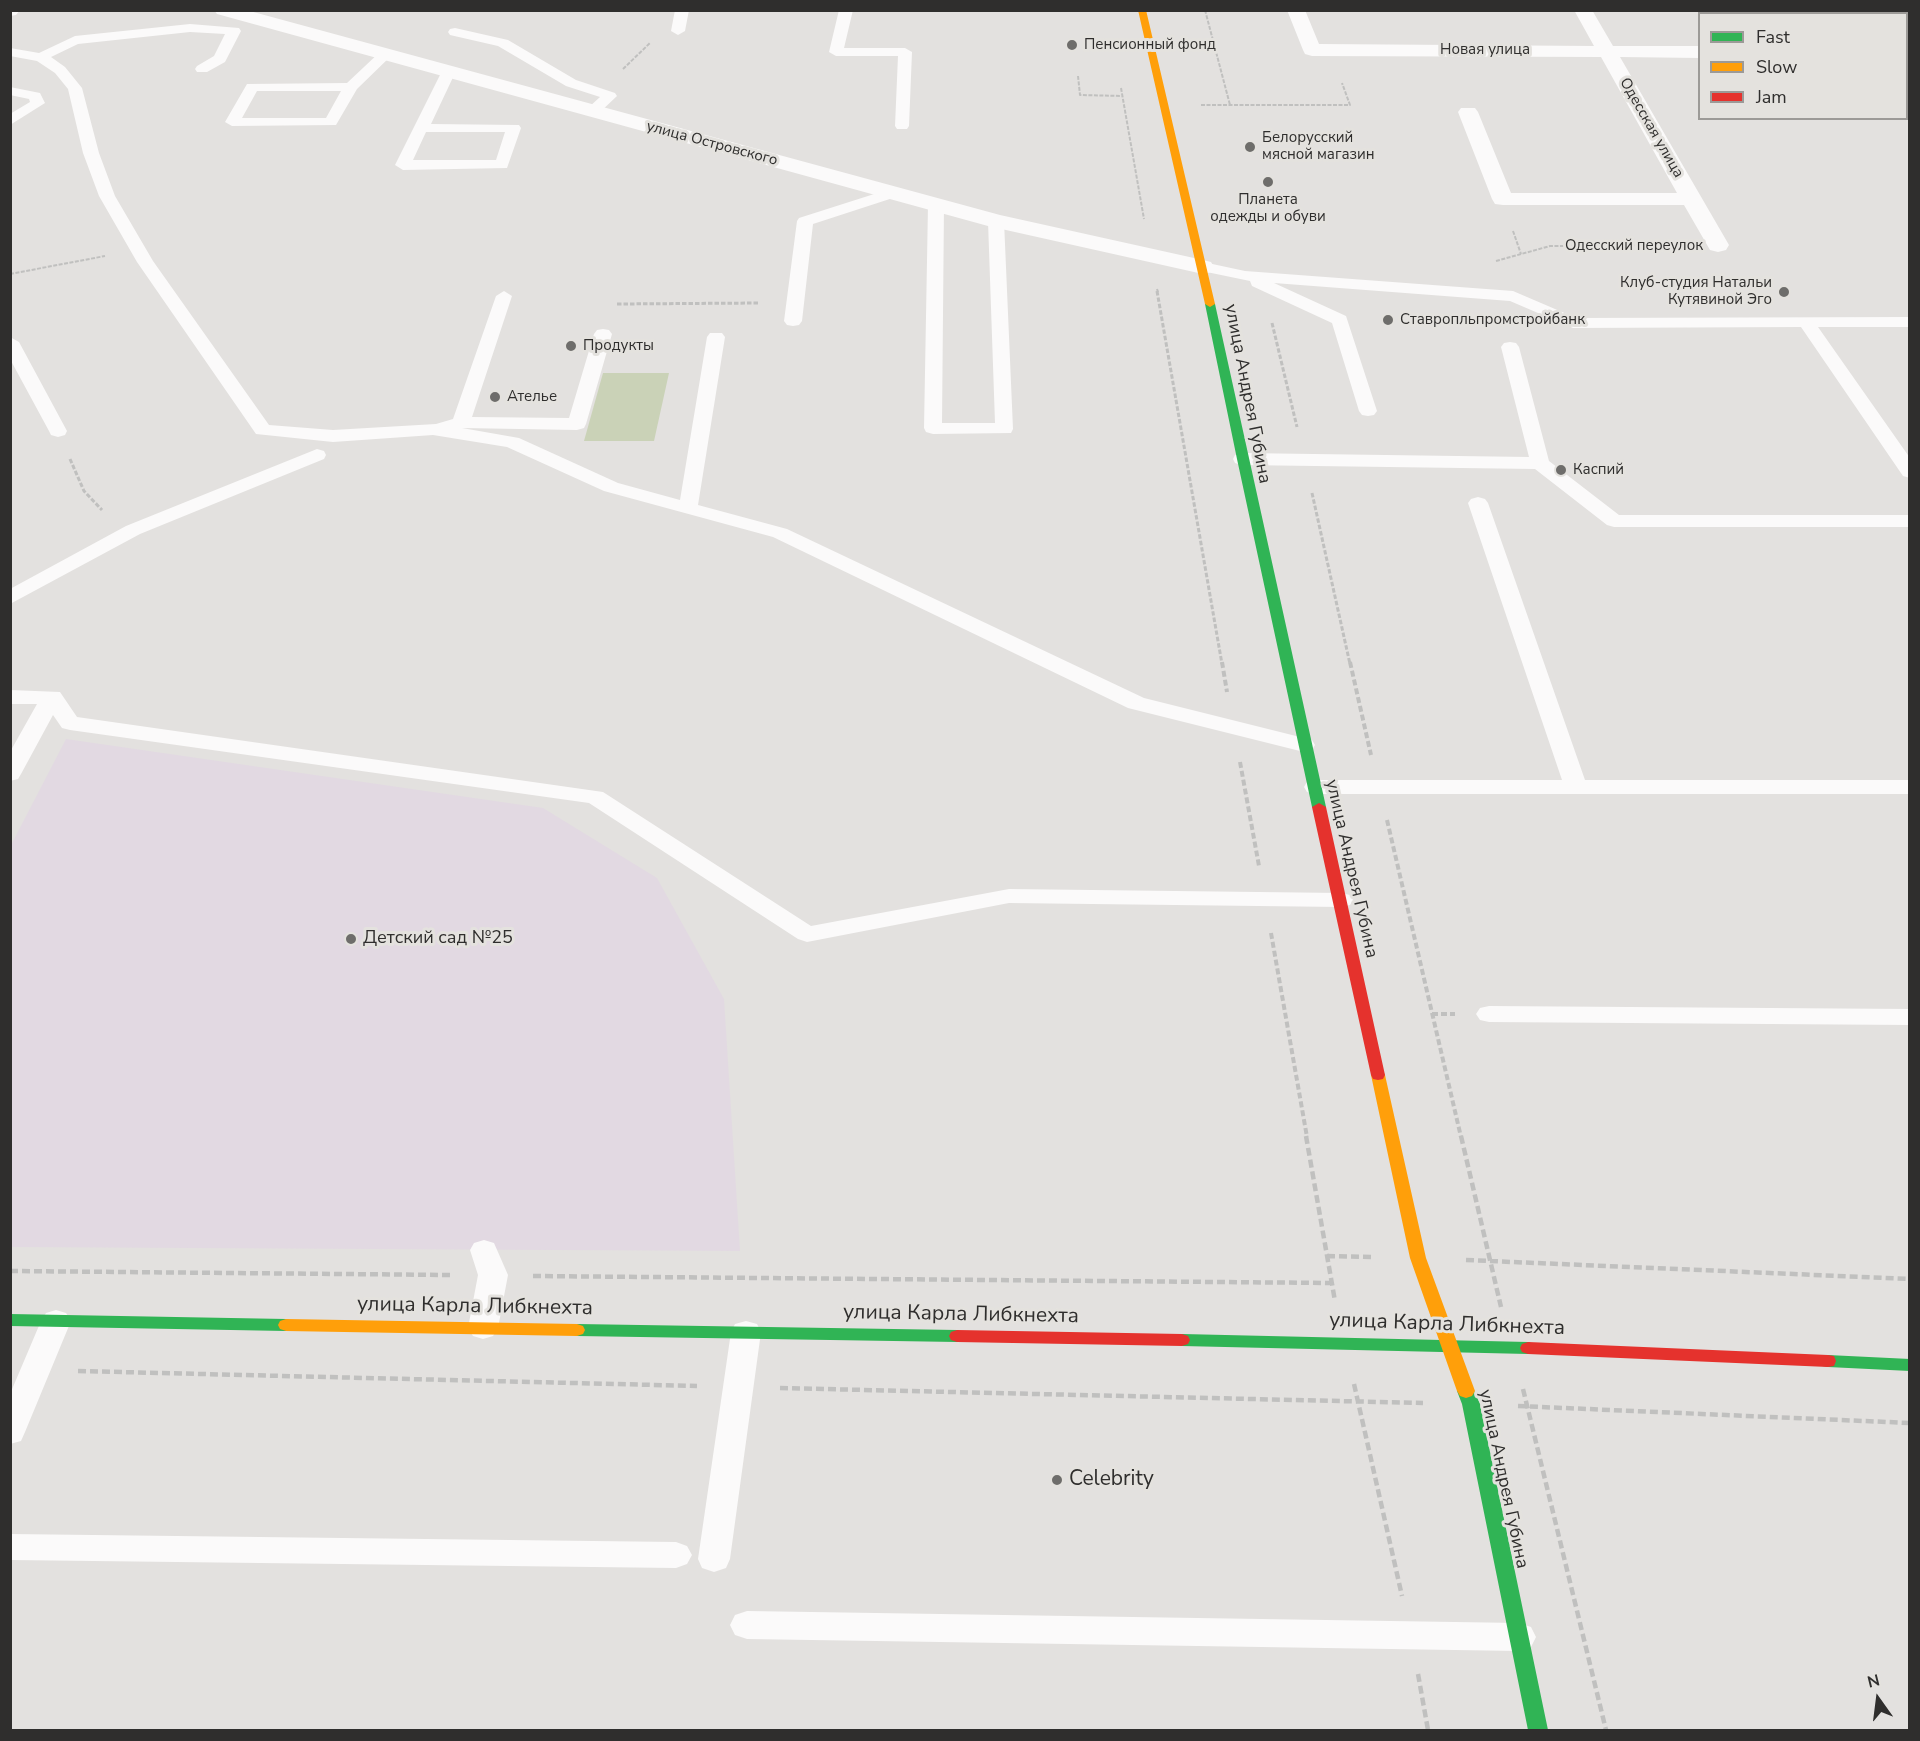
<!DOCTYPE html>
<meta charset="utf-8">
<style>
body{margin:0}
#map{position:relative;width:1920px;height:1741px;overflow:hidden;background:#e3e1df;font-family:"Nunito Sans",sans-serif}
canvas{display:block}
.frame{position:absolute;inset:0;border:12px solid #2f2e2d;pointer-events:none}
.legend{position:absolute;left:1698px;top:12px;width:210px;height:108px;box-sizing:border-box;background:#e4e2de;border:2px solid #9c9a97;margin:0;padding:8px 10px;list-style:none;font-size:18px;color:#2f2e2d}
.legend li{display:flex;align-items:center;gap:12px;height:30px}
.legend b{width:30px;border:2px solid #9c9a97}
.north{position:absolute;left:1848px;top:1669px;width:60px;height:60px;-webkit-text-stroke:4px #e4e2de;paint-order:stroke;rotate:346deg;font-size:16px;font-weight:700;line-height:24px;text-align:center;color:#2f2e2d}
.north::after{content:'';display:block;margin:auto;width:21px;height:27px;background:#2f2e2d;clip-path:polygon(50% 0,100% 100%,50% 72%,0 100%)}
</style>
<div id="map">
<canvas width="1920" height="1741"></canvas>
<div class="frame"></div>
<ul class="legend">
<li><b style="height:8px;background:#30b455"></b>Fast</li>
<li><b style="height:8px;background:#ff9f0a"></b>Slow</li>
<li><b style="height:8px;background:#e5322d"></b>Jam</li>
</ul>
<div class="north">N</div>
</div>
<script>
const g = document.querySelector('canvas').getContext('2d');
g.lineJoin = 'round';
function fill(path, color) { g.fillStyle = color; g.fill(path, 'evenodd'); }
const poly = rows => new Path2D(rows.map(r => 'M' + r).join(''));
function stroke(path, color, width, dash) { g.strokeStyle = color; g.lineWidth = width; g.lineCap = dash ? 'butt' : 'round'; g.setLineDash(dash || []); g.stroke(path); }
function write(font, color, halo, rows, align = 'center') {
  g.font = font + ' "Nunito Sans",sans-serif'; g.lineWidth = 6; g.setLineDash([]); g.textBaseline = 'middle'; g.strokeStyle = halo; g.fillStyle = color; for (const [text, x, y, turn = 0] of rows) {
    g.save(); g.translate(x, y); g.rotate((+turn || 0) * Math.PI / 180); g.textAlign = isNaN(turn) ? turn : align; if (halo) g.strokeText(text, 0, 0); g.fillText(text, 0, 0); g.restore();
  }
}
fill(poly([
 [66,739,543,808,657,878,724,999,740,1251,11,1247,10,847]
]), '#e2d9e2');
fill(poly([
 [603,373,669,373,654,441,584,441]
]), '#cad2b7');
stroke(poly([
 [1205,10,1230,105],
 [623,69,650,43],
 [1078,76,1080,95,1122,96],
 [1121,88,1144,219],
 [1201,105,1350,105,1342,83],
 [1513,231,1521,254],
 [1496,261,1550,246,1678,245],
 [10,274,105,256],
 [1157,289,1158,292]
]), '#c0c0bf', 2, [4, 1.5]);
stroke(poly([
 [1157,291,1222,664],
 [617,304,759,303],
 [1272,323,1297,427],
 [70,459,84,491,102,510],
 [1312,493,1350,664]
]), '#c0c0bf', 3, [4.5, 2]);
stroke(poly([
 [1222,662,1227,692],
 [1350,662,1371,755],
 [1240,762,1259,866],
 [1387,820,1461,1137],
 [1271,933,1307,1137],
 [1432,1014,1455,1014]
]), '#c0c0bf', 4, [6, 3]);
stroke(poly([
 [1306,1136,1335,1301],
 [1461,1136,1501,1307],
 [1327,1256,1371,1257],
 [1466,1260,1910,1279],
 [10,1271,451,1275],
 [533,1276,1332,1283],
 [78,1371,697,1386],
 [1354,1384,1402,1596],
 [780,1388,1423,1403],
 [1523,1389,1606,1730],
 [1518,1406,1910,1423],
 [1418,1674,1428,1730]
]), '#c0c0bf', 4.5, [8, 4]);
fill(poly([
 [675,10,689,10,685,31,678,35,671,31,675,10],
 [839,10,853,10,844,48,905,48,912,52,909,126,907,129,897,129,895,126,898,56,836,56,829,52,839,10],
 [190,24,239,28,241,31,225,62,207,72,197,72,195,69,197,66,214,56,225,34,190,32,78,44,51,57,65,67,82,88,99,153,115,196,153,261,269,425,333,430,436,424,453,419,496,296,504,291,512,296,472,417,569,418,594,334,597,330,603,329,609,330,612,334,586,424,584,428,577,430,462,428,519,438,618,483,680,500,707,337,710,333,722,333,725,337,698,505,787,529,1144,698,1312,740,1315,745,1312,750,1304,752,1128,708,773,537,604,491,507,447,433,435,333,442,256,434,137,262,99,196,83,153,68,89,55,73,37,61,10,56,10,48,39,53,75,36,190,24],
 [455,28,508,40,576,80,615,93,617,96,598,114,588,114,586,111,588,108,600,97,566,86,498,46,450,35,448,32,450,29,455,28],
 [386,50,393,54,357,89,336,125,232,126,225,122,247,84,347,83,381,51,386,50],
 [257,91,341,91,326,118,242,118,257,91],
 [449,67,456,71,431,124,519,125,521,128,507,168,403,170,395,165,442,71,449,67],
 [426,132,505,132,496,160,413,160,426,132],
 [10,87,40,93,45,103,10,125,10,114,30,102,29,99,10,95,10,87],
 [893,188,899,190,901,193,899,196,813,224,802,321,799,325,793,326,787,325,784,321,797,221,799,218,893,188],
 [936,200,944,205,942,423,995,423,988,221,996,216,1004,221,1013,429,1011,433,933,434,926,432,924,428,928,205,936,200],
 [1203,262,1245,271,1513,291,1576,318,1910,317,1910,327,1818,327,1910,458,1910,478,1903,476,1801,327,1573,328,1510,301,1274,283,1346,316,1377,411,1374,415,1368,416,1362,415,1359,411,1332,323,1252,286,1250,281,1197,270,1195,267,1197,264,1203,262],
 [10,337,19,342,67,431,65,435,58,437,51,435,49,431,10,359,10,337],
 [1510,342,1516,343,1519,347,1549,461,1619,515,1910,515,1910,527,1614,527,1607,525,1535,469,1242,465,1235,463,1233,459,1235,455,1242,453,1529,457,1501,347,1504,343,1510,342],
 [317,449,324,451,326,455,324,459,140,534,10,604,10,589,126,526,317,449],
 [1478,497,1485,499,1488,503,1585,780,1910,780,1910,794,1315,794,1307,792,1304,787,1307,782,1315,780,1562,780,1468,503,1471,499,1478,497],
 [10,690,60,692,77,717,603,792,811,926,1009,889,1341,893,1350,895,1353,900,1350,905,1341,907,1009,903,807,942,798,939,589,803,70,730,62,728,53,715,21,774,18,779,10,781,10,752,37,704,10,704,10,690],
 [1489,1006,1910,1009,1910,1025,1489,1022,1480,1020,1476,1014,1480,1008,1489,1006],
 [484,1240,494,1243,508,1275,498,1328,493,1336,483,1339,473,1336,468,1328,478,1275,470,1250,474,1243,484,1240],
 [56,1310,66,1313,71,1321,25,1432,21,1441,10,1444,10,1394,41,1321,46,1313,56,1310],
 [746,1321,757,1324,761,1332,730,1559,726,1568,714,1572,702,1568,698,1559,731,1332,735,1324,746,1321],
 [10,1534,676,1542,687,1546,692,1555,687,1564,676,1568,10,1560,10,1534],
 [747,1611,1519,1623,1531,1627,1536,1637,1531,1647,1519,1651,747,1639,735,1635,730,1625,735,1615,747,1611]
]), '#fbfafa');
fill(poly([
 [10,10,20,10,16,15,10,16,10,10],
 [214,10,246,10,1000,215,1203,260,1211,262,1214,267,1211,272,1203,274,988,226,217,14,214,10],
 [1287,10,1305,10,1319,44,1594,46,1574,10,1592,10,1613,46,1700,46,1700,58,1620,57,1729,245,1726,250,1718,252,1710,250,1684,205,1503,205,1495,204,1492,199,1458,112,1461,108,1475,108,1478,112,1511,193,1677,193,1601,57,1312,56,1305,54,1303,50,1287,10],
 [1863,10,1881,10,1883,14,1865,14,1863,10],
 [1906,45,1910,46,1910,60,1906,59,1906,45]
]), '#fbfafa');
fill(poly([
 [1210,301,1215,304,1326,807,1319,811,1312,807,1237,459,1205,304,1210,301],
 [10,1314,286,1319,292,1321,294,1325,292,1329,286,1331,10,1326,10,1314],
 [577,1324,957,1330,963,1332,965,1336,963,1340,957,1342,577,1336,571,1334,569,1330,571,1326,577,1324],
 [1182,1334,1528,1342,1534,1344,1536,1348,1534,1352,1528,1354,1182,1346,1176,1344,1174,1340,1176,1336,1182,1334],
 [1828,1355,1910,1359,1910,1371,1828,1367,1822,1366,1820,1361,1822,1356,1828,1355],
 [1466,1384,1472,1386,1480,1404,1548,1730,1528,1730,1462,1404,1457,1391,1460,1386,1466,1384]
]), '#30b455');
fill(poly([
 [1138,10,1146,10,1215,304,1210,307,1205,304,1138,10],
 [1378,1070,1383,1071,1385,1075,1426,1258,1475,1391,1472,1396,1466,1398,1460,1396,1457,1391,1410,1258,1371,1075,1373,1071,1378,1070],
 [286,1319,577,1324,583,1326,585,1330,583,1334,577,1336,286,1331,280,1329,278,1325,280,1321,286,1319]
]), '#ff9f0a');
fill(poly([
 [1319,803,1326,807,1385,1075,1383,1079,1378,1080,1373,1079,1371,1075,1312,807,1319,803],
 [957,1330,1182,1334,1188,1336,1190,1340,1188,1344,1182,1346,957,1342,951,1340,949,1336,951,1332,957,1330],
 [1528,1342,1828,1355,1834,1356,1836,1361,1834,1366,1828,1367,1528,1354,1522,1352,1520,1348,1522,1344,1528,1342]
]), '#e5322d');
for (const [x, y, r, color] of [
 [1072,45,6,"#6e6d6b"],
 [1250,147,6,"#6e6d6b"],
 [1268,182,6,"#6e6d6b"],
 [1784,292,6,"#6e6d6b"],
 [1388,320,6,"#6e6d6b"],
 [571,346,6,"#6e6d6b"],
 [495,397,6,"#6e6d6b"],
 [1561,470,6,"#6e6d6b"],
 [351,939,6,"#6e6d6b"],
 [1057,1480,6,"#6e6d6b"]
]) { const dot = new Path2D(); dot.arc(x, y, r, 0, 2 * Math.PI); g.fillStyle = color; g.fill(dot); stroke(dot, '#e4e2de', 2); }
write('15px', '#2f2e2d', '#e4e2de', [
 ["Пенсионный фонд",1084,45],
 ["Белорусский",1262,138],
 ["мясной магазин",1262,155],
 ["Планета",1268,200,"center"],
 ["одежды и обуви",1268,217,"center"],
 ["Клуб-студия Натальи",1772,283,"right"],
 ["Кутявиной Эго",1772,300,"right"],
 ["Ставропльпромстройбанк",1400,320],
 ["Продукты",583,346],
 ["Ателье",507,397],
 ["Каспий",1573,470]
], 'left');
write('15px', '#2f2e2d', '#e4e2de', [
 ["Новая улица",1485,50],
 ["Одесская улица",1651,128,60],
 ["улица Островского",712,144,15],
 ["Одесский переулок",1634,246]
]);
write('18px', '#2f2e2d', '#e4e2de', [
 ["улица Андрея Губина",1247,394,79],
 ["улица Андрея Губина",1351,869,77],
 ["улица Андрея Губина",1503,1479,78]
]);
write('18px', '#2f2e2d', '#e4e2de', [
 ["Детский сад №25",363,939]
], 'left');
write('21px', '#2f2e2d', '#e4e2de', [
 ["улица Карла Либкнехта",475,1307,1],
 ["улица Карла Либкнехта",961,1315,1],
 ["улица Карла Либкнехта",1447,1325,2]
]);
write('21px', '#2f2e2d', '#e4e2de', [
 ["Celebrity",1069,1480]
], 'left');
</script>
